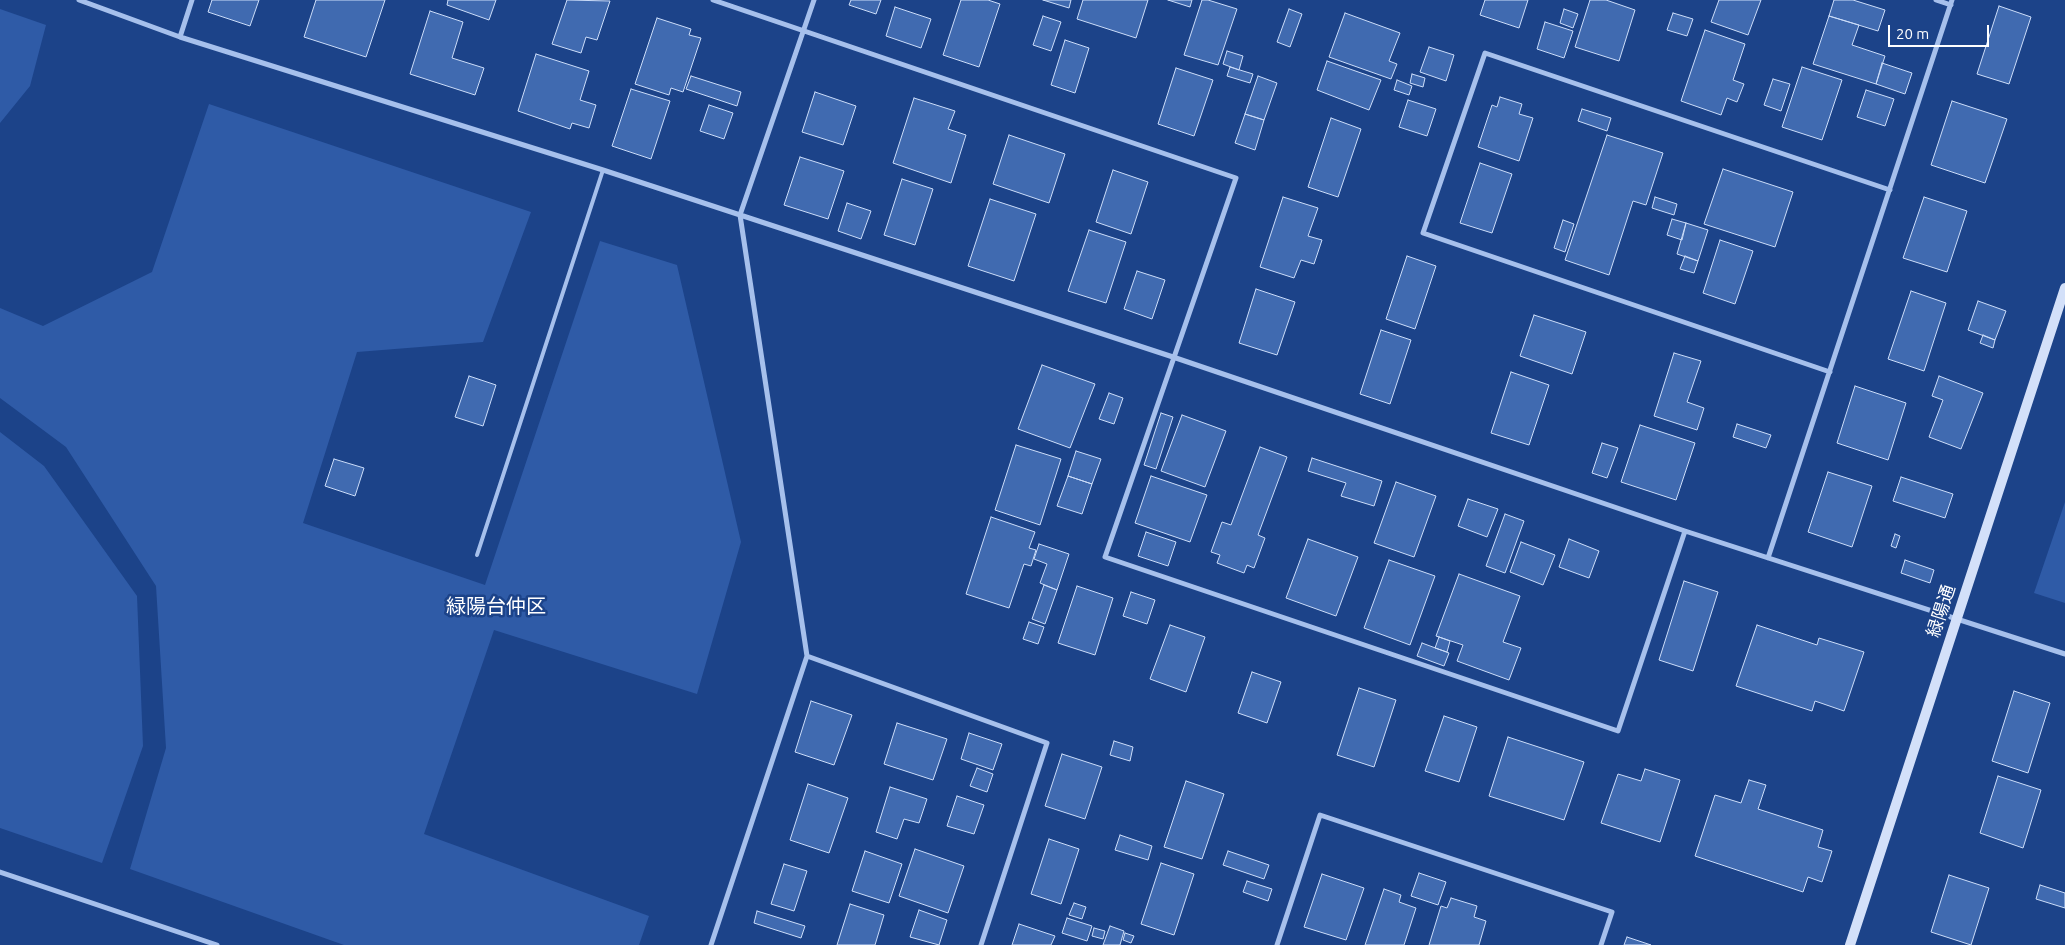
<!DOCTYPE html>
<meta charset="utf-8">
<style>
body{margin:0}
#map{position:relative;width:2065px;height:945px;overflow:hidden;background:#1c4389;font-family:Ubuntu,sans-serif}
canvas{display:block}
.scale{position:absolute;left:1888px;top:25px;width:101px;height:22px;box-sizing:border-box;border:2px solid #fff;border-top:0;padding-left:6px;font-size:15px;line-height:18px;white-space:nowrap;color:#fff;-webkit-text-stroke:4px #1c4389;paint-order:stroke}
</style>
<div id="map">
<canvas width="2065" height="945"></canvas>
<div class="scale">20 m</div>
</div>
<script>
const g = document.querySelector('canvas').getContext('2d');
g.lineJoin = 'round';
function fill(path, color) { g.fillStyle = color; g.fill(path, 'evenodd'); }
const poly = rows => new Path2D(rows.map(r => 'M' + r).join(''));
function stroke(path, color, width, dash) { g.strokeStyle = color; g.lineWidth = width; g.lineCap = dash ? 'butt' : 'round'; g.setLineDash(dash || []); g.stroke(path); }
function write(font, color, halo, rows, align = 'center') {
  g.font = font + ' Ubuntu,"Noto Sans JP",sans-serif'; g.lineWidth = 5; g.setLineDash([]); g.textBaseline = 'middle'; g.strokeStyle = halo; g.fillStyle = color; for (const [text, x, y, turn = 0] of rows) {
    g.save(); g.translate(x, y); g.rotate((+turn || 0) * Math.PI / 180); g.textAlign = isNaN(turn) ? turn : align; if (halo) g.strokeText(text, 0, 0); g.fillText(text, 0, 0); g.restore();
  }
}
fill(poly([
 [0,9,46,25,30,86,0,123],
 [209,104,531,212,483,342,357,352,303,523,485,585,600,241,677,265,741,542,697,694,494,630,424,834,649,916,639,945,344,945,130,869,166,748,156,586,66,447,0,398,0,308,43,326,152,272],
 [0,432,44,466,137,596,143,746,102,863,0,828],
 [2065,502,2065,603,2034,593]
]), '#2f5ba7');
const building = poly([
 [212,0,259,0,250,26,208,12,212,0],
 [316,0,385,0,366,57,304,37,316,0],
 [448,0,496,0,489,20,447,5,448,0],
 [567,0,610,1,597,40,586,37,581,53,552,44,567,0],
 [851,0,881,0,876,14,849,5,851,0],
 [961,0,988,0,1000,4,979,67,943,55,961,0],
 [1043,0,1071,0,1069,8,1043,0],
 [1083,0,1148,0,1136,38,1077,19,1083,0],
 [1168,0,1192,0,1190,7,1168,0],
 [1202,0,1208,0,1237,9,1218,65,1184,55,1202,0],
 [1485,0,1528,0,1519,28,1480,15,1485,0],
 [1590,0,1606,0,1635,10,1619,61,1575,47,1590,0],
 [1719,0,1761,0,1748,35,1711,22,1719,0],
 [1834,0,1853,0,1885,10,1878,31,1829,16,1834,0],
 [1999,6,2031,17,2009,84,1977,74,1999,6],
 [895,7,931,19,921,48,886,36,895,7],
 [1289,9,1302,14,1290,47,1277,42,1289,9],
 [1564,9,1578,14,1573,28,1560,23,1564,9],
 [430,11,463,22,452,58,484,68,475,95,410,74,430,11],
 [1345,13,1400,33,1389,61,1397,64,1391,79,1329,57,1345,13],
 [1673,13,1693,19,1687,36,1667,30,1673,13],
 [1043,16,1061,22,1051,51,1033,45,1043,16],
 [1829,16,1859,25,1852,45,1885,56,1876,84,1813,64,1829,16],
 [657,18,691,29,689,35,701,38,683,92,671,88,669,95,635,84,657,18],
 [1545,22,1573,31,1564,58,1537,49,1545,22],
 [1705,30,1745,44,1733,80,1744,84,1737,102,1727,98,1721,115,1681,101,1705,30],
 [1065,40,1089,48,1075,93,1051,85,1065,40],
 [1429,47,1454,55,1446,81,1420,72,1429,47],
 [1227,51,1243,56,1239,70,1223,64,1227,51],
 [536,54,589,71,580,100,596,105,589,128,572,123,570,129,518,111,536,54],
 [1327,61,1381,80,1369,110,1317,90,1327,61],
 [1882,63,1912,73,1905,94,1876,84,1882,63],
 [1230,67,1253,74,1250,83,1227,76,1230,67],
 [1802,67,1842,80,1822,140,1782,127,1802,67],
 [1176,68,1213,80,1194,136,1158,124,1176,68],
 [1412,74,1425,78,1423,87,1410,83,1412,74],
 [691,76,741,92,737,106,686,89,691,76],
 [1258,76,1277,83,1264,120,1245,114,1258,76],
 [1773,79,1790,84,1781,111,1764,105,1773,79],
 [1397,80,1412,86,1409,95,1394,90,1397,80],
 [631,89,670,101,651,159,612,146,631,89],
 [1866,90,1894,99,1885,126,1857,117,1866,90],
 [815,92,856,106,843,145,802,132,815,92],
 [1500,97,1522,104,1519,114,1533,118,1519,161,1478,147,1492,105,1497,107,1500,97],
 [914,98,955,111,948,129,966,135,951,183,893,163,914,98],
 [1408,100,1436,109,1427,136,1399,127,1408,100],
 [1952,101,2007,119,1985,183,1931,165,1952,101],
 [709,105,733,113,724,139,700,131,709,105],
 [1582,109,1611,118,1607,131,1578,121,1582,109],
 [1245,114,1264,120,1255,150,1235,143,1245,114],
 [1331,118,1361,129,1338,197,1308,187,1331,118],
 [1009,135,1065,154,1049,203,993,184,1009,135],
 [1607,135,1663,153,1646,205,1633,201,1609,275,1565,260,1607,135],
 [800,157,844,171,828,219,784,205,800,157],
 [1480,163,1512,174,1492,233,1460,223,1480,163],
 [1723,169,1793,192,1775,247,1704,224,1723,169],
 [1113,170,1148,182,1131,234,1096,222,1113,170],
 [902,179,933,189,915,245,884,235,902,179],
 [1283,197,1318,208,1308,236,1322,240,1314,264,1301,260,1294,278,1260,267,1283,197],
 [1655,197,1677,204,1674,215,1652,208,1655,197],
 [1924,197,1967,211,1947,272,1903,258,1924,197],
 [990,199,1036,214,1014,281,968,266,990,199],
 [847,203,871,211,861,239,838,231,847,203],
 [1672,219,1686,223,1682,240,1667,235,1672,219],
 [1563,220,1574,224,1565,252,1554,248,1563,220],
 [1686,223,1708,230,1698,261,1677,254,1686,223],
 [1089,230,1126,242,1106,303,1068,291,1089,230],
 [1720,240,1753,251,1735,304,1703,293,1720,240],
 [1407,256,1436,266,1415,329,1386,319,1407,256],
 [1685,256,1698,261,1694,273,1680,269,1685,256],
 [1137,271,1165,280,1152,319,1124,309,1137,271],
 [1256,289,1295,302,1277,355,1239,343,1256,289],
 [1911,291,1946,303,1924,371,1888,359,1911,291],
 [1978,301,2006,311,1995,340,1968,330,1978,301],
 [1534,315,1586,332,1572,374,1520,356,1534,315],
 [1381,330,1411,340,1390,404,1360,394,1381,330],
 [1983,335,1995,340,1993,348,1980,343,1983,335],
 [1674,353,1701,361,1687,402,1704,408,1697,430,1654,416,1674,353],
 [1042,365,1095,384,1070,448,1018,429,1042,365],
 [1511,372,1549,385,1529,445,1491,433,1511,372],
 [469,376,496,385,483,426,455,417,469,376],
 [1939,376,1983,393,1961,449,1929,437,1943,400,1932,396,1939,376],
 [1855,386,1906,403,1888,460,1837,443,1855,386],
 [1109,393,1123,398,1114,424,1099,419,1109,393],
 [1161,413,1173,417,1156,469,1144,465,1161,413],
 [1182,415,1226,431,1205,487,1161,471,1182,415],
 [1737,424,1771,435,1766,448,1733,437,1737,424],
 [1640,425,1695,443,1676,500,1621,482,1640,425],
 [1602,443,1618,448,1607,478,1592,473,1602,443],
 [1016,445,1061,459,1040,525,995,510,1016,445],
 [1260,447,1287,457,1258,535,1265,538,1254,568,1247,565,1244,573,1217,563,1220,555,1211,552,1222,522,1231,525,1260,447],
 [1076,451,1101,459,1092,484,1068,476,1076,451],
 [1312,458,1382,481,1374,506,1341,496,1346,483,1308,471,1312,458],
 [334,459,364,468,355,496,325,486,334,459],
 [1828,472,1872,486,1852,547,1808,532,1828,472],
 [1068,476,1092,484,1082,514,1057,506,1068,476],
 [1151,476,1207,495,1190,542,1135,523,1151,476],
 [1901,477,1953,494,1945,518,1893,501,1901,477],
 [1396,482,1436,496,1414,557,1374,543,1396,482],
 [1468,499,1498,509,1487,537,1458,526,1468,499],
 [1505,514,1524,521,1505,573,1486,566,1505,514],
 [991,517,1035,532,1029,548,1036,550,1031,566,1024,564,1009,608,966,594,991,517],
 [1146,532,1176,542,1168,566,1138,556,1146,532],
 [1895,534,1900,536,1896,548,1891,546,1895,534],
 [1308,539,1358,557,1336,616,1286,598,1308,539],
 [1569,539,1599,551,1589,578,1559,567,1569,539],
 [1521,542,1555,555,1543,585,1510,572,1521,542],
 [1039,544,1069,554,1057,590,1040,583,1047,564,1034,559,1039,544],
 [1389,560,1435,576,1410,645,1364,628,1389,560],
 [1905,560,1934,570,1930,583,1901,573,1905,560],
 [1459,574,1520,596,1503,642,1521,648,1509,680,1457,661,1463,645,1436,636,1459,574],
 [1684,581,1718,592,1693,671,1659,660,1684,581],
 [1044,585,1057,590,1045,624,1032,619,1044,585],
 [1077,586,1113,598,1095,655,1058,643,1077,586],
 [1131,592,1155,600,1147,624,1123,616,1131,592],
 [1029,622,1044,627,1038,644,1023,639,1029,622],
 [1170,625,1205,637,1186,692,1150,679,1170,625],
 [1757,625,1817,645,1819,638,1864,652,1844,711,1815,701,1812,711,1736,686,1757,625],
 [1439,637,1450,641,1447,652,1435,648,1439,637],
 [1422,643,1449,653,1444,666,1417,656,1422,643],
 [1252,672,1281,682,1267,723,1238,713,1252,672],
 [1359,688,1396,700,1374,767,1337,755,1359,688],
 [2014,691,2050,703,2028,773,1992,761,2014,691],
 [811,701,852,715,834,765,795,752,811,701],
 [1444,716,1477,727,1459,782,1425,771,1444,716],
 [897,723,947,739,933,780,884,764,897,723],
 [969,733,1002,744,993,770,961,759,969,733],
 [1508,737,1584,762,1564,820,1489,796,1508,737],
 [1114,741,1133,747,1130,761,1110,755,1114,741],
 [1062,754,1102,767,1085,819,1045,806,1062,754],
 [977,768,993,774,987,792,970,786,977,768],
 [1645,769,1680,780,1660,842,1601,823,1618,774,1641,781,1645,769],
 [1998,776,2041,790,2023,848,1980,833,1998,776],
 [1749,780,1766,785,1758,809,1823,830,1818,847,1832,851,1822,882,1808,877,1803,892,1695,856,1715,795,1741,803,1749,780],
 [1186,781,1224,794,1202,859,1164,847,1186,781],
 [808,784,848,798,829,853,790,840,808,784],
 [890,787,927,799,919,823,904,819,897,839,876,832,890,787],
 [957,796,984,805,974,834,947,826,957,796],
 [1120,835,1152,846,1148,860,1115,850,1120,835],
 [1049,839,1079,849,1061,904,1031,894,1049,839],
 [915,849,964,866,948,913,899,896,915,849],
 [865,851,902,864,889,903,852,891,865,851],
 [1228,851,1269,865,1264,879,1223,865,1228,851],
 [1161,863,1194,874,1174,935,1141,924,1161,863],
 [784,864,807,871,794,911,771,904,784,864],
 [1419,873,1446,882,1438,905,1411,896,1419,873],
 [1322,874,1364,888,1346,940,1304,927,1322,874],
 [1949,875,1989,888,1971,945,1931,932,1949,875],
 [1247,881,1272,889,1268,901,1243,892,1247,881],
 [2040,885,2065,893,2065,908,2036,899,2040,885],
 [1384,889,1401,895,1399,902,1416,908,1404,945,1365,945,1384,889],
 [1451,898,1477,906,1474,917,1486,921,1479,945,1429,945,1441,906,1447,908,1451,898],
 [1074,903,1086,907,1082,919,1069,915,1074,903],
 [850,904,884,915,875,945,837,945,850,904],
 [919,910,947,920,939,945,910,937,919,910],
 [757,911,805,926,801,938,754,923,757,911],
 [1067,918,1092,926,1087,941,1062,933,1067,918],
 [1019,924,1055,936,1051,945,1012,945,1019,924],
 [1110,926,1124,931,1120,945,1103,945,1110,926],
 [1094,928,1105,931,1103,939,1092,936,1094,928],
 [1125,933,1134,936,1131,943,1123,940,1125,933],
 [1627,937,1651,945,1624,945,1627,937]
]);
fill(building, '#406ab0');
stroke(building, '#ccddf9', 1);
stroke(poly([
 [477,555,603,170]
]), '#a6c0ec', 4);
stroke(poly([
 [79,0,180,37,603,170,1173,357,1685,531,2065,654],
 [713,0,1236,178,1105,557,1618,731,1685,531],
 [1936,0,1951,5],
 [180,37,192,0],
 [1830,372,1423,233,1485,53,1890,190],
 [1768,558,1952,0],
 [807,656,1047,743,981,945],
 [0,872,217,945],
 [711,945,807,656,740,215,814,0],
 [1277,945,1320,815,1612,912,1601,945]
]), '#a6c0ec', 5);
stroke(poly([
 [1850,945,2065,288]
]), '#d3e0f9', 10);
write('18px', '#fff', '#1c4389', [
 ["緑陽通",1941,611,-72]
]);
write('20px', '#fff', '#1c4389', [
 ["緑陽台仲区",496,606]
]);
</script>
